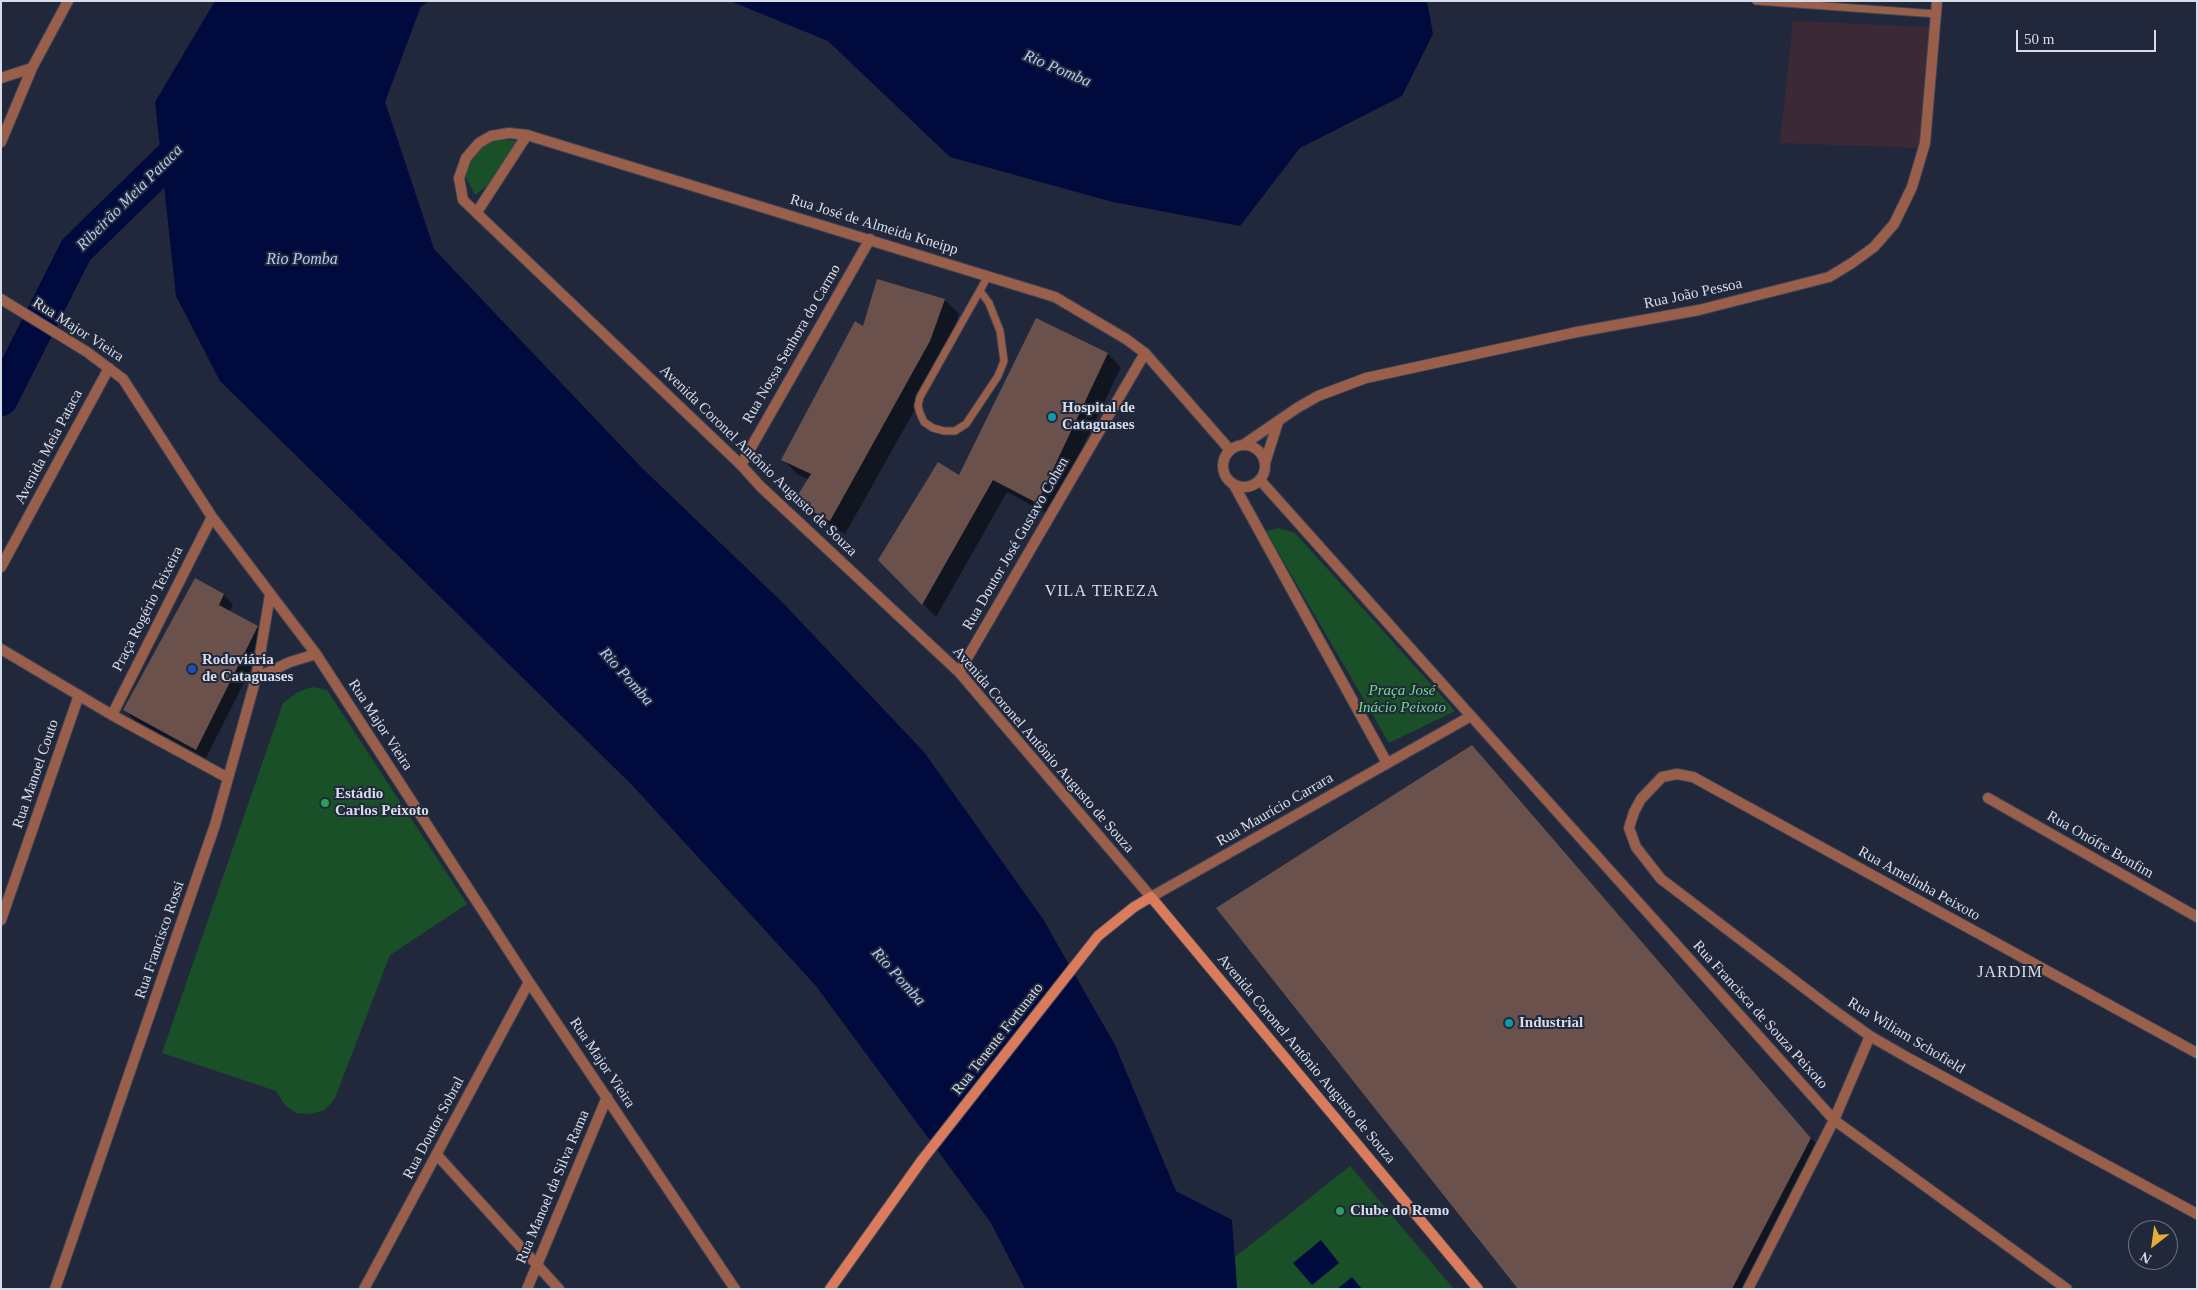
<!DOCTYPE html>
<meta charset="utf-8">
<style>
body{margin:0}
#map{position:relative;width:2198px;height:1290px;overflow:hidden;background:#21283b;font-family:Georgia,serif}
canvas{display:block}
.frame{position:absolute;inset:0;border:2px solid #d7dde9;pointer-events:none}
.north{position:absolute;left:2128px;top:1220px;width:50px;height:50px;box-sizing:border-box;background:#21283b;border:1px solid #6a7081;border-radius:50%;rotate:210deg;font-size:14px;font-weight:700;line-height:20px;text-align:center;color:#d7dde9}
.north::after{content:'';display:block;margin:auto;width:18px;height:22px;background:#e3ae35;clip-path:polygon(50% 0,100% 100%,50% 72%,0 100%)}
.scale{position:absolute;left:2016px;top:30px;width:140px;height:22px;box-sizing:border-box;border:2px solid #d7dde9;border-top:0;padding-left:6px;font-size:15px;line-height:18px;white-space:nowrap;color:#d7dde9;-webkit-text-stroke:4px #21283b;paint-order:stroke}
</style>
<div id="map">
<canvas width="2198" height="1290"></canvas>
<div class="frame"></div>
<div class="north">N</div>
<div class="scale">50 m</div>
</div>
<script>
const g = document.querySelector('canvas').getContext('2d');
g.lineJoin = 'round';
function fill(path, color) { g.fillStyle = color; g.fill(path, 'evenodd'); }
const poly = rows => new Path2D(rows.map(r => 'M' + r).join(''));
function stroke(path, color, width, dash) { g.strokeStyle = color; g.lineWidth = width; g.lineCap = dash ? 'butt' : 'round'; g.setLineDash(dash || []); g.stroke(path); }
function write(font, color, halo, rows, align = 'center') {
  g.font = font + ' Georgia,serif'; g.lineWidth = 4; g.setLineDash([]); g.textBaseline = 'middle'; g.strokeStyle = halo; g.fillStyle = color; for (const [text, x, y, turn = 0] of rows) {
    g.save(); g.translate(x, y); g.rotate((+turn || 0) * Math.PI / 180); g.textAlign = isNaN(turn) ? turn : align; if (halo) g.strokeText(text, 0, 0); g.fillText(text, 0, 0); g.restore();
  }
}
fill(poly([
 [1793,21,1930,27,1921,148,1780,143]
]), '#3b2a35');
fill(poly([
 [492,139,520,141,488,185,475,195,464,174,470,158],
 [1279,528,1295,533,1455,711,1389,743,1266,531],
 [312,687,327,690,467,904,390,955,335,1098,325,1110,311,1114,296,1113,284,1104,276,1091,162,1053,283,703,298,692],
 [1350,1166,1454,1289,1237,1289,1235,1257]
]), '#195027');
fill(poly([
 [215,1,430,1,421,6,385,102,434,249,642,468,782,602,924,752,1043,919,1115,1045,1176,1191,1232,1220,1237,1289,1025,1289,991,1223,816,986,632,785,220,381,176,296,155,102],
 [730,1,1427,1,1433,34,1402,96,1300,148,1240,226,1113,202,950,157,828,41],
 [1321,1240,1339,1263,1312,1285,1293,1263],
 [1352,1277,1362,1289,1337,1289]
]), '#000a3d');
fill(poly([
 [878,281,945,300,959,314,945,356,845,534,810,515,796,501,809,480,797,474,783,459,864,328],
 [1108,354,1121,367,1050,515,1007,492,936,617,880,560,960,476],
 [196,580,224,595,233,605,229,612,257,627,267,637,206,758,134,720,125,710],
 [1481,756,1820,1148,1746,1289,1519,1289]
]), '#0007');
stroke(poly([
 [1,399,76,250,194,135]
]), '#000a3d', 34);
fill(poly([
 [877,279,945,299,930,341,830,521,794,501,811,474,781,460,855,321,863,326],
 [1036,318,1108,353,1037,503,993,480,922,605,878,560,938,462,959,475],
 [195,578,224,594,219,605,258,626,196,750,123,710],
 [1472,745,1811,1138,1732,1289,1518,1289,1216,908]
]), '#6b514b');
const service = poly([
 [1756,1,1937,14],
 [980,291,989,303,1000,331,1004,361,998,376,966,424,955,431,944,431,933,428,924,422,920,413,918,406,920,397,988,276]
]);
const minor = poly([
 [1,78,32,68],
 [1,142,32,68,68,1],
 [477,212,527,135],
 [1,299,87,352,123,379,212,517,316,654,529,982,735,1289],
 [741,465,870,239],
 [1234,485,1387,763],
 [1,567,109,368],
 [1,649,112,715,228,778],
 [256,678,290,662,316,654],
 [112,715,212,517],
 [1471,716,1834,1120,2067,1289],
 [1988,798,2197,917],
 [1,920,79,695],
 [2197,1053,1693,777,1677,774,1662,777,1641,799,1634,812,1629,828,1636,847,1661,879,1828,1006,1870,1036,1910,1059,2197,1214],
 [437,1155,559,1289],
 [55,1289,215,825,256,678,270,595],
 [364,1289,529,982],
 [527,1289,607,1097],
 [1748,1289,1834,1120,1870,1036]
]);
const tertiary = poly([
 '1223 466a21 21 0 1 1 42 0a21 21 0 1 1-42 0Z',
 [1243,445,1297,408,1318,396,1366,378,1577,332,1699,310,1829,277,1852,263,1874,247,1894,224,1912,187,1925,143,1937,1],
 [1230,450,1145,353,1126,339,1055,297,527,135,509,133,491,136,479,143,466,158,459,178,463,200,741,465,760,486,959,672,1151,897,1471,716,1260,480],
 [1265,463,1278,422],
 [959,672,1145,353]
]);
const secondary = poly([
 [830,1289,922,1160,1098,936,1134,907,1151,897,1478,1289]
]);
stroke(service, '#3e4557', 9);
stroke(minor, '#3e4557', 12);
stroke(tertiary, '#3e4557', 12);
stroke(secondary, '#3e4557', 12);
stroke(service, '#9a5f4b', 7);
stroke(minor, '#9a5f4b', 10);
stroke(tertiary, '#9a5f4b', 10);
stroke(secondary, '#da7c5b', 10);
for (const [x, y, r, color] of [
 [1052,417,5,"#0f9aa8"],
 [192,669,5,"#1a4fb4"],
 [325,803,5,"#2e9e5b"],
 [1509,1023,5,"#0f9aa8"],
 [1340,1211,5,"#2e9e5b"]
]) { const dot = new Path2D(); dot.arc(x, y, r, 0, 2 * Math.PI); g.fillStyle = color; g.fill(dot); stroke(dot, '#21283b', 2); }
write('15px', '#d7dde9', '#21283b', [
 ["Rua José de Almeida Kneipp",874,225,17],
 ["Rua João Pessoa",1693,294,-12],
 ["Rua Major Vieira",78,330,33],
 ["Rua Nossa Senhora do Carmo",792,344,-60],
 ["Avenida Meia Pataca",49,447,-62],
 ["Avenida Coronel Antônio Augusto de Souza",758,461,44],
 ["Rua Doutor José Gustavo Cohen",1016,544,-60],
 ["Praça Rogério Teixeira",148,609,-63],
 ["Rua Major Vieira",380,725,57],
 ["Avenida Coronel Antônio Augusto de Souza",1043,750,49],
 ["Rua Manoel Couto",36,774,-71],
 ["Rua Maurício Carrara",1275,810,-30],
 ["Rua Onófre Bonfim",2100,845,30],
 ["Rua Amelinha Peixoto",1919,884,29],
 ["Rua Francisco Rossi",160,940,-71],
 ["Rua Francisca de Souza Peixoto",1760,1015,48],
 ["Rua Wiliam Schofield",1906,1036,31],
 ["Rua Tenente Fortunato",998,1039,-52],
 ["Avenida Coronel Antônio Augusto de Souza",1306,1059,50],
 ["Rua Major Vieira",602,1063,56],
 ["Rua Doutor Sobral",434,1128,-62],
 ["Rua Manoel da Silva Rama",553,1187,-67]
]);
write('bold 15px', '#d7dde9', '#21283b', [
 ["Hospital de",1062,408],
 ["Cataguases",1062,425],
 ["Rodoviária",202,660],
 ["de Cataguases",202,677],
 ["Estádio",335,794],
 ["Carlos Peixoto",335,811],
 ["Industrial",1519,1023],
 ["Clube do Remo",1350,1211]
], 'left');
write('italic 15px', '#71dd88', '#21283b', [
 ["Praça José",1402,691],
 ["Inácio Peixoto",1402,708]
]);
write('italic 16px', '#b2c9f1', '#21283b', [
 ["Rio Pomba",1057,69,23],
 ["Ribeirão Meia Pataca",130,198,-45],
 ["Rio Pomba",302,260],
 ["Rio Pomba",626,677,48],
 ["Rio Pomba",898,977,48]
]);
g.letterSpacing = '1px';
write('16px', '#d7dde9', '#21283b', [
 ["VILA TEREZA",1102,592],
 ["JARDIM",2010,973]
]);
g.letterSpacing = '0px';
</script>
